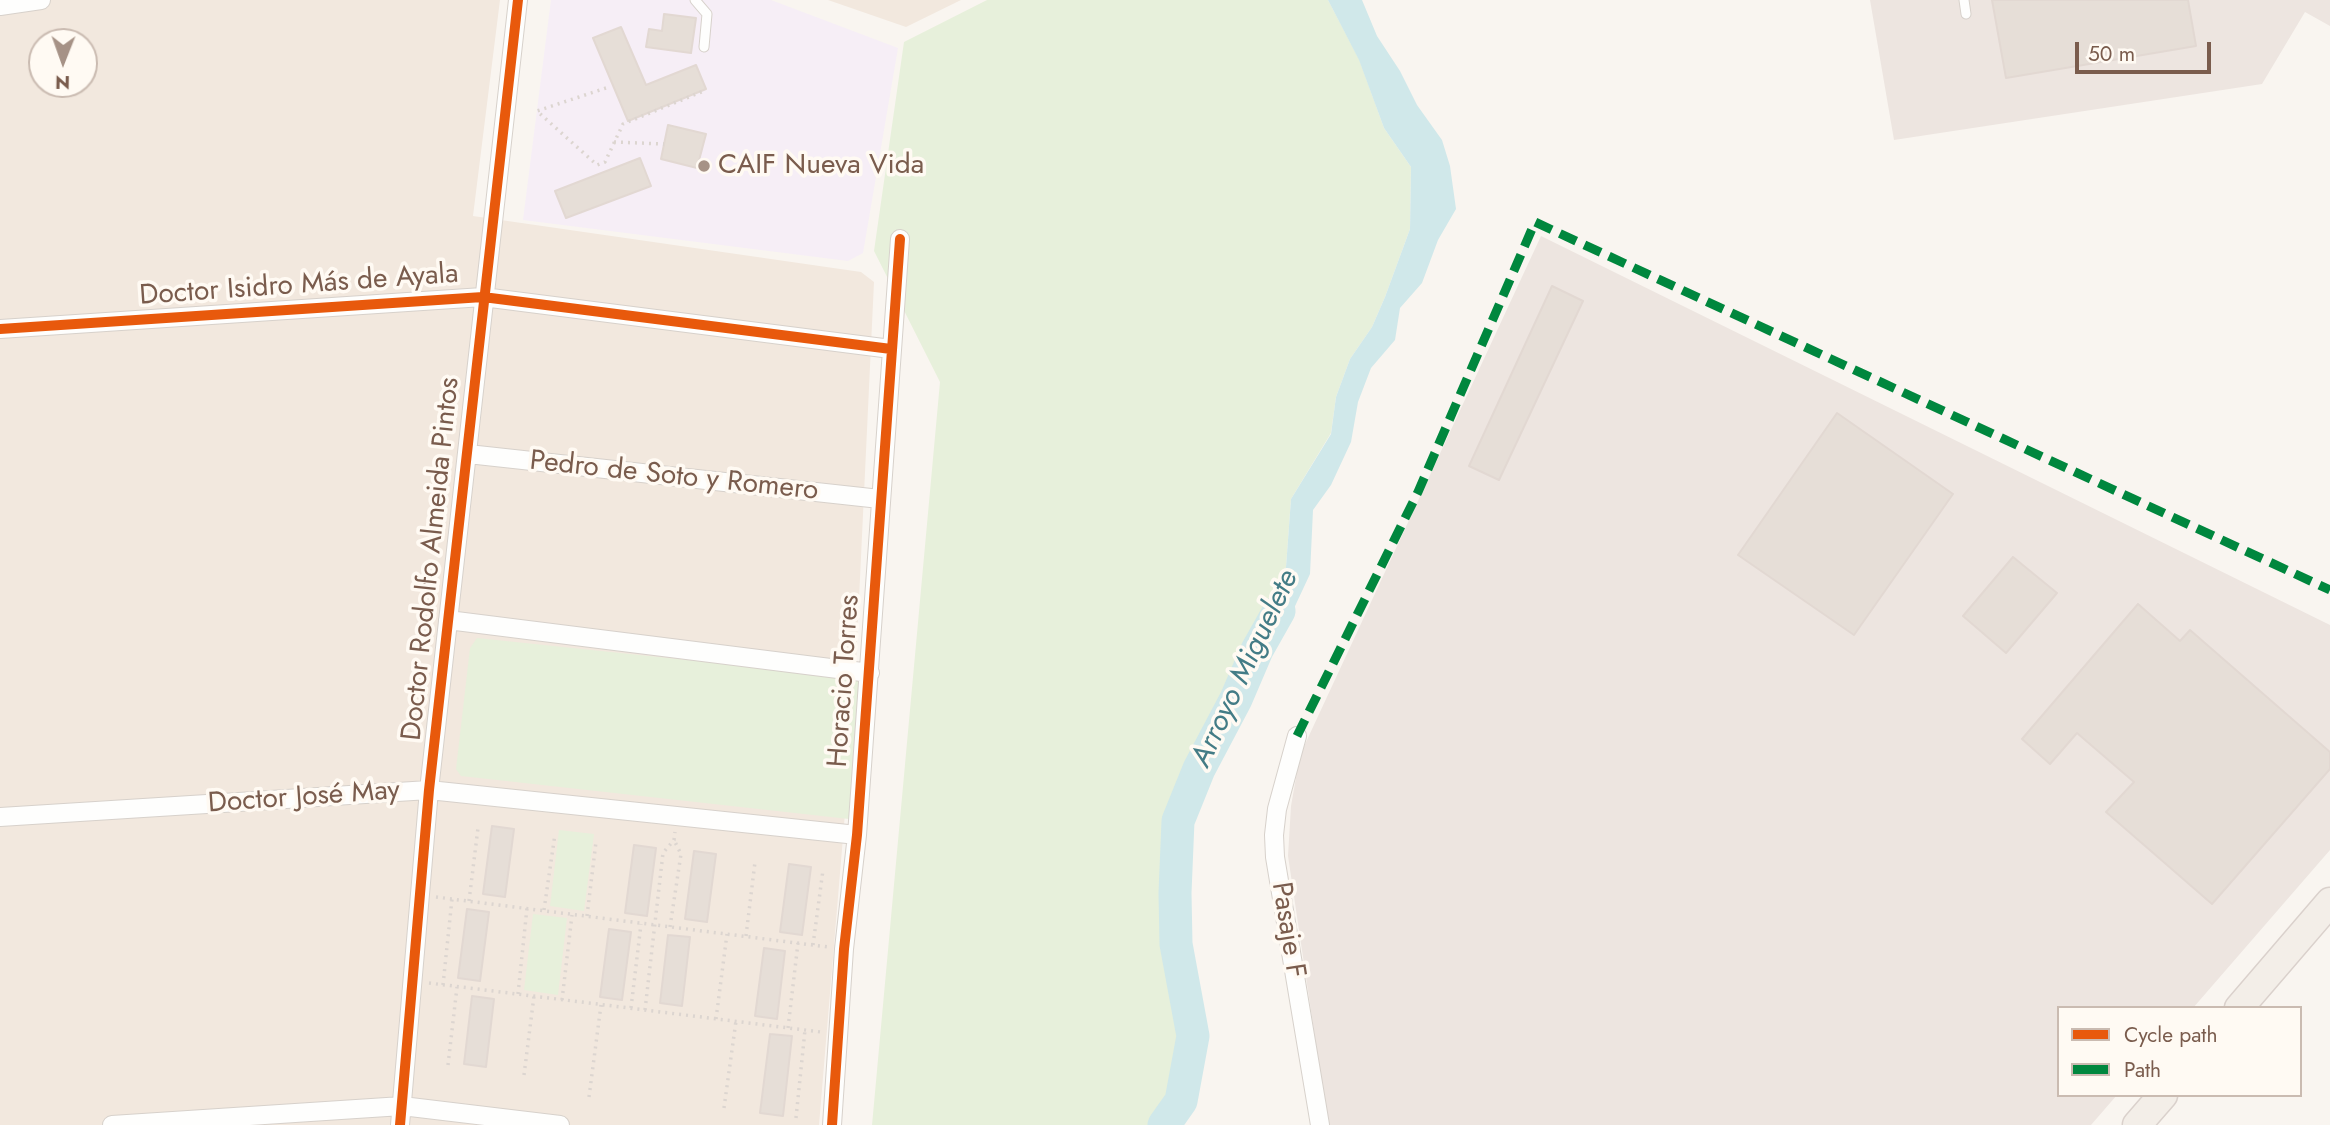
<!DOCTYPE html>
<meta charset="utf-8">
<style>
body{margin:0}
#map{position:relative;width:2330px;height:1125px;overflow:hidden;background:#f9f5f0;font-family:Jost,sans-serif}
canvas{display:block}
.legend{position:absolute;left:2057px;top:1006px;width:245px;height:91px;box-sizing:border-box;background:#fffaf3;border:2px solid #cabbb1;margin:0;padding:9px 12px;list-style:none;font-size:21px;color:#7a5c4d}
.legend li{display:flex;align-items:center;gap:14px;height:35px}
.legend b{width:35px;border:2px solid #cabbb1}
.north{position:absolute;left:28px;top:28px;width:70px;height:70px;box-sizing:border-box;background:#fffaf3;border:2px solid #cabbb1;border-radius:50%;rotate:181deg;font-size:19px;font-weight:700;line-height:28px;text-align:center;color:#7a5c4d}
.north::after{content:'';display:block;margin:auto;width:24px;height:32px;background:#a69286;clip-path:polygon(50% 0,100% 100%,50% 72%,0 100%)}
.scale{position:absolute;left:2075px;top:42px;width:136px;height:32px;box-sizing:border-box;border:4px solid #7a5c4d;border-top:0;padding-left:9px;font-size:21px;line-height:24px;white-space:nowrap;color:#7a5c4d;-webkit-text-stroke:5px #fffaf3;paint-order:stroke}
</style>
<div id="map">
<canvas width="2330" height="1125"></canvas>
<ul class="legend">
<li><b style="height:9px;background:#e8590c"></b>Cycle path</li>
<li><b style="height:9px;background:#00873e"></b>Path</li>
</ul>
<div class="north">N</div>
<div class="scale">50 m</div>
</div>
<script>
const g = document.querySelector('canvas').getContext('2d');
g.lineJoin = 'round';
function fill(path, color) { g.fillStyle = color; g.fill(path, 'evenodd'); }
const poly = rows => new Path2D(rows.map(r => 'M' + r).join(''));
function stroke(path, color, width, dash) { g.strokeStyle = color; g.lineWidth = width; g.lineCap = dash ? 'butt' : 'round'; g.setLineDash(dash || []); g.stroke(path); }
function write(font, color, halo, rows, align = 'center') {
  g.font = font + ' Jost,sans-serif'; g.lineWidth = 7; g.setLineDash([]); g.textBaseline = 'middle'; g.strokeStyle = halo; g.fillStyle = color; for (const [text, x, y, turn = 0] of rows) {
    g.save(); g.translate(x, y); g.rotate((+turn || 0) * Math.PI / 180); g.textAlign = isNaN(turn) ? turn : align; if (halo) g.strokeText(text, 0, 0); g.fillText(text, 0, 0); g.restore();
  }
}
fill(poly([
 [0,0,500,0,473,216,861,272,874,282,854,705,819,1125,0,1125],
 [42,42,84,42,84,84,42,84],
 [828,0,961,0,906,27]
]), '#f2e8de');
fill(poly([
 [1870,0,2330,0,2330,26,2305,12,2262,84,1894,140],
 [1541,236,2330,625,2330,850,2193,1008,2059,1008,2059,1095,2117,1095,2091,1125,1328,1125,1288,856,1291,806,1300,755]
]), '#ede5e0');
fill(poly([
 [551,0,771,0,898,48,863,253,848,261,523,220]
]), '#f6eef6');
fill(poly([
 [987,0,1328,0,1359,59,1384,128,1411,167,1410,229,1385,297,1372,327,1350,359,1336,397,1331,433,1291,499,1286,567,1259,622,1257,650,1236,699,1199,769,1178,821,1175,893,1176,944,1193,1036,1181,1101,1164,1125,872,1125,940,382,874,251,904,42],
 [477,638,859,678,861,690,854,815,849,819,461,776,456,769,470,648],
 [559,830,594,834,584,911,550,906],
 [533,914,567,918,558,995,524,990]
]), '#e7f0db');
fill(poly([
 [1328,0,1362,0,1377,36,1400,71,1417,105,1442,140,1450,166,1456,209,1438,240,1422,283,1400,308,1395,340,1371,368,1358,402,1351,442,1331,485,1313,510,1310,574,1289,619,1257,650,1259,622,1286,567,1291,499,1331,434,1336,397,1350,359,1372,327,1385,297,1410,229,1411,167,1384,128,1359,60]
]), '#d0e8ea');
stroke(poly([
 [1164,1125,1181,1101,1193,1036,1176,944,1175,893,1178,821,1199,769,1236,699,1257,650,1279,611]
]), '#d0e8ea', 33);
const building = poly([
 [1992,0,2188,0,2196,46,2006,78,1992,0],
 [664,14,696,18,691,53,646,47,649,29,662,31,664,14],
 [621,27,646,85,696,65,706,89,628,121,593,38,621,27],
 [668,125,706,134,697,168,661,159,668,125],
 [640,158,651,186,566,218,555,191,640,158],
 [1552,286,1583,301,1499,480,1469,466,1552,286],
 [1837,413,1953,494,1854,635,1738,555,1837,413],
 [2013,557,2057,593,2006,653,1963,616,2013,557],
 [2138,604,2180,641,2190,630,2330,752,2330,769,2212,904,2106,812,2134,782,2077,733,2050,764,2022,739,2138,604],
 [492,826,514,829,505,897,483,894,492,826],
 [634,845,656,848,647,916,625,913,634,845],
 [694,851,716,854,707,922,685,919,694,851],
 [789,864,811,867,802,935,780,932,789,864],
 [467,909,489,912,480,981,458,978,467,909],
 [609,929,631,932,622,1000,600,997,609,929],
 [668,935,690,937,682,1006,660,1003,668,935],
 [764,948,785,951,777,1019,755,1016,764,948],
 [472,996,494,999,486,1067,464,1064,472,996],
 [770,1034,792,1036,783,1116,760,1113,770,1034]
]);
fill(building, '#e6ded7');
stroke(building, '#e2d8d2', 2);
const lane = poly([
 [695,0,707,14,704,47],
 [1964,0,1966,14]
]);
const street = poly([
 [0,6,41,0],
 [0,329,483,297,891,349],
 [468,454,880,499],
 [448,620,870,673],
 [1297,736,1277,809,1274,835,1275,857,1320,1125],
 [0,817,429,790,857,835],
 [112,1125,402,1106,560,1125],
 [400,1125,429,790,518,0],
 [832,1125,844,949,857,835,900,239]
]);
const primary = poly([
 [2239,1008,2330,902],
 [2137,1125,2163,1095]
]);
stroke(lane, '#d7d1cb', 11);
stroke(street, '#d7d1cb', 20);
stroke(primary, '#dad1cc', 31);
stroke(poly([
 [606,88,537,111,597,165,605,162,623,124,706,90],
 [614,142,664,144],
 [436,897,828,947],
 [469,901,478,828],
 [544,910,555,834],
 [587,916,596,842],
 [670,927,681,854,674,840],
 [746,936,755,862],
 [813,945,823,870],
 [429,983,821,1032],
 [443,985,452,899],
 [518,994,527,908],
 [562,1000,572,915],
 [631,1008,641,924],
 [645,1010,663,853,674,840,675,832],
 [716,1019,727,934],
 [788,1028,798,943],
 [448,1065,457,987],
 [524,1075,534,996],
 [589,1097,601,1005],
 [724,1108,736,1021],
 [796,1118,805,1030]
]), '#dcd5d0', 3.5, [2, 5]);
stroke(lane, '#fefefd', 9);
stroke(street, '#fefefd', 18);
stroke(primary, '#f3eee8', 28);
stroke(poly([
 [1297,736,1418,492,1535,222,2330,590]
]), '#00873e', 9, [18, 9]);
stroke(poly([
 [0,329,483,297,891,349],
 [400,1125,429,790,518,0],
 [832,1125,844,949,857,835,900,239]
]), '#e8590c', 10);
for (const [x, y, r, color] of [
 [704,166,7,"#a69286"]
]) { const dot = new Path2D(); dot.arc(x, y, r, 0, 2 * Math.PI); g.fillStyle = color; g.fill(dot); stroke(dot, '#fffaf3', 2.5); }
write('28px', '#7a5c4d', '#fffaf3', [
 ["CAIF Nueva Vida",718,166]
], 'left');
write('28px', '#7a5c4d', '#fffaf3', [
 ["Doctor Isidro Más de Ayala",299,286,-4],
 ["Pedro de Soto y Romero",674,477,6],
 ["Doctor Rodolfo Almeida Pintos",432,559,-84],
 ["Horacio Torres",845,681,-86],
 ["Doctor José May",304,798,-4],
 ["Pasaje F",1287,930,81]
]);
write('italic 30px', '#437c86', '#fffaf3', [
 ["Arroyo Miguelete",1246,669,-65]
]);
</script>
